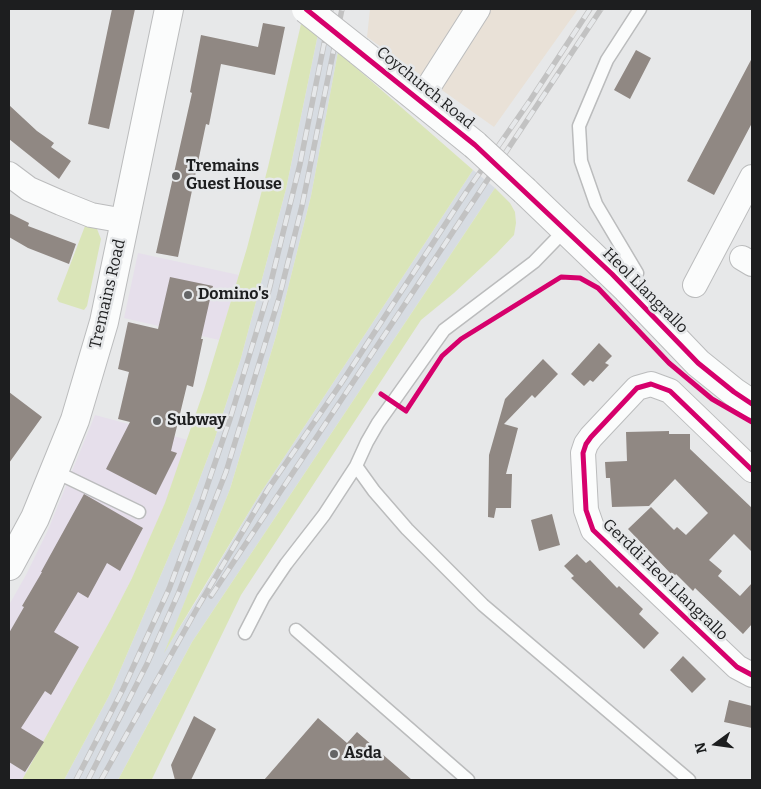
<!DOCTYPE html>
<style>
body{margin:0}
#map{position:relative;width:761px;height:789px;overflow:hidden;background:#e7e8e9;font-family:Bitter,serif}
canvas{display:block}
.frame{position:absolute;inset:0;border:10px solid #1d1e1f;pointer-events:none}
.north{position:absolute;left:691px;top:719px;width:50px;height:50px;-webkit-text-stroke:4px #e6e8ea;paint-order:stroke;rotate:256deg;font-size:14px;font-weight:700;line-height:20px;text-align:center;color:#1d1e1f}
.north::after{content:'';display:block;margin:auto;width:18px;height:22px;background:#1d1e1f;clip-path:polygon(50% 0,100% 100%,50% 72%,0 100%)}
</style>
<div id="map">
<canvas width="761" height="789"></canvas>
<div class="frame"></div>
<div class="north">N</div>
</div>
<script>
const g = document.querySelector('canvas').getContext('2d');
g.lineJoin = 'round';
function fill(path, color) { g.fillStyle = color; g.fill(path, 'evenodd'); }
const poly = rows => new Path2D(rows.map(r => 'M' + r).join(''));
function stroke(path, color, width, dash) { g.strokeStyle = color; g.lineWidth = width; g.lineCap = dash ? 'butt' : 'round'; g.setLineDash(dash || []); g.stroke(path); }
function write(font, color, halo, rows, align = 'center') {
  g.font = font + ' Bitter,serif'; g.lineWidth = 5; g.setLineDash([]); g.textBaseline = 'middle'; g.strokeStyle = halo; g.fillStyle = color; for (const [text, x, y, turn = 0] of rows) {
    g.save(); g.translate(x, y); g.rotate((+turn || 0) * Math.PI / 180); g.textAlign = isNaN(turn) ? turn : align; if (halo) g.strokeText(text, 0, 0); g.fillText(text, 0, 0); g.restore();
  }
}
fill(poly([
 [138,253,239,275,219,340,124,318],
 [95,415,188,440,165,504,132,578,111,619,22,780,9,780,9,605,26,575,48,530]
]), '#e6dfeb');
fill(poly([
 [370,9,578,9,494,127,367,37]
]), '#e9e1d7');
fill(poly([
 [318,34,338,52,311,196,276,336,230,489,166,649,197,600,258,497,473,170,495,188,192,642,118,780,64,780,110,694,183,523,214,441,241,358,286,189]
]), '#d7dce2');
fill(poly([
 [301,24,318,34,286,189,241,358,214,441,183,523,110,694,64,780,22,780,111,619,132,578,165,503,204,390,247,248,268,167],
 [338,52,473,170,258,497,164,653,230,489,276,336,311,196],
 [495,188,510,203,515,212,516,223,514,235,497,253,454,293,421,320,241,595,152,779,153,780,118,780,192,642],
 [85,226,97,229,101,239,87,306,84,310,59,302,57,299]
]), '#dae5b8');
fill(poly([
 [112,9,135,9,109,129,88,124],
 [263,23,285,27,275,75,221,64,209,125,206,124,178,257,156,253,192,93,190,92,201,35,258,47],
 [636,50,651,58,630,99,614,90],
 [752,58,752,123,714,195,687,181],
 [9,105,37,131,54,143,51,147,71,161,59,179,9,139],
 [9,213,29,223,28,226,76,244,69,264,28,248,9,237],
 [170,277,213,286,201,339,203,339,193,387,187,385,171,451,177,453,156,495,106,469,130,422,118,419,129,372,118,369,128,322,158,329],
 [599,343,612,356,605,363,609,365,593,382,590,380,584,386,571,374],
 [543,359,558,374,535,398,532,395,504,424,518,428,506,474,512,474,511,508,496,508,494,518,488,517,489,455,505,399],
 [9,392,42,417,9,463],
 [669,431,669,434,690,434,690,449,752,508,752,552,734,534,709,560,722,571,718,576,740,596,752,583,752,624,743,634,695,588,693,591,676,574,674,577,628,529,651,507,674,530,677,527,686,535,708,513,675,479,649,506,612,507,610,478,606,478,605,462,627,461,626,432],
 [84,494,143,528,120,571,107,563,88,598,78,592,54,632,79,647,51,695,45,691,21,728,44,742,25,772,9,762,9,633,24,607,22,606,42,572,41,572],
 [552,514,560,545,539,551,531,520],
 [577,554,586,563,590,560,617,588,619,586,643,609,639,614,659,633,644,649,571,578,574,576,564,566],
 [683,656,706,679,692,693,670,670],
 [729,700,752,706,752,728,724,722],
 [194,716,216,729,191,780,175,780,171,765],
 [318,718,347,743,357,732,412,780,264,780]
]), '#908883');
const service = poly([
 [565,230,534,262,444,330,378,423,367,442,356,466,374,491,407,529,483,605,689,780],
 [627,289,637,273,596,204,581,161,579,126,607,60,640,9],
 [54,471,139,512],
 [296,630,468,780],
 [245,633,263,598,286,564,324,515,356,466]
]);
const minor = poly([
 [420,100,478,9],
 [9,174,29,189,61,203,91,215,125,221],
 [742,258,752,264],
 [695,285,752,177],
 [752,470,670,391,651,384,637,388,591,437,586,444,583,453,586,510,593,530,737,667,752,675]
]);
const tertiary = poly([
 [359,51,475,145],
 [525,191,627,289,698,363,734,392,752,404]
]);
const secondary = poly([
 [9,566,35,518,75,420,104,322,169,9]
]);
stroke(service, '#bbbcbd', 15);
stroke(minor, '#bbbcbd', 26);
stroke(tertiary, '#bbbcbd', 30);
stroke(secondary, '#bbbcbd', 30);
stroke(service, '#fbfcfc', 12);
stroke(minor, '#fbfcfc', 24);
stroke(tertiary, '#fbfcfc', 28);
stroke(secondary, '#fbfcfc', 28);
const rail = poly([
 [211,596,601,9],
 [76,780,123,689,169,589,202,501,230,419,268,294,300,164,331,9],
 [88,780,147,664,179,592,226,472,279,298,302,206,342,9],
 [101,780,199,605,268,489,342,382,467,191,531,99,590,9]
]);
stroke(rail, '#c2c2c2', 5.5);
stroke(rail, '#e6e8ea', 4, [11]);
const tertiaryBridge = poly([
 [306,9,359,51],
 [475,145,525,191]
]);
stroke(tertiaryBridge, '#bbbcbd', 30, []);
stroke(tertiaryBridge, '#fbfcfc', 28);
stroke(poly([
 [306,9,475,145,612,274,698,363,734,392,752,404],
 [381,394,406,411,442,356,461,339,561,277,580,278,598,288,669,363,712,399,752,422],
 [752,470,670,391,651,384,637,388,591,437,586,444,583,453,586,510,593,530,737,667,752,675]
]), '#d6006c', 5);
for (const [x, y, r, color] of [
 [176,176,5,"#646566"],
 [188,295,5,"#646566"],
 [157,421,5,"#646566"],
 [334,754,5,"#646566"]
]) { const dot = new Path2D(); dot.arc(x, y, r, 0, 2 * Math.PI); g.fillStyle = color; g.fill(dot); stroke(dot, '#e6e8ea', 2); }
write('16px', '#1d1e1f', '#e6e8ea', [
 ["Coychurch Road",425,88,39],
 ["Heol Llangrallo",645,291,45],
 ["Tremains Road",108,294,-77],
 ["Gerddi Heol Llangrallo",665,580,44]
]);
write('bold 16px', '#1d1e1f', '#e6e8ea', [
 ["Tremains",186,167],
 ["Guest House",186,185],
 ["Domino's",198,295],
 ["Subway",167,421],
 ["Asda",344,754]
], 'left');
</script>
